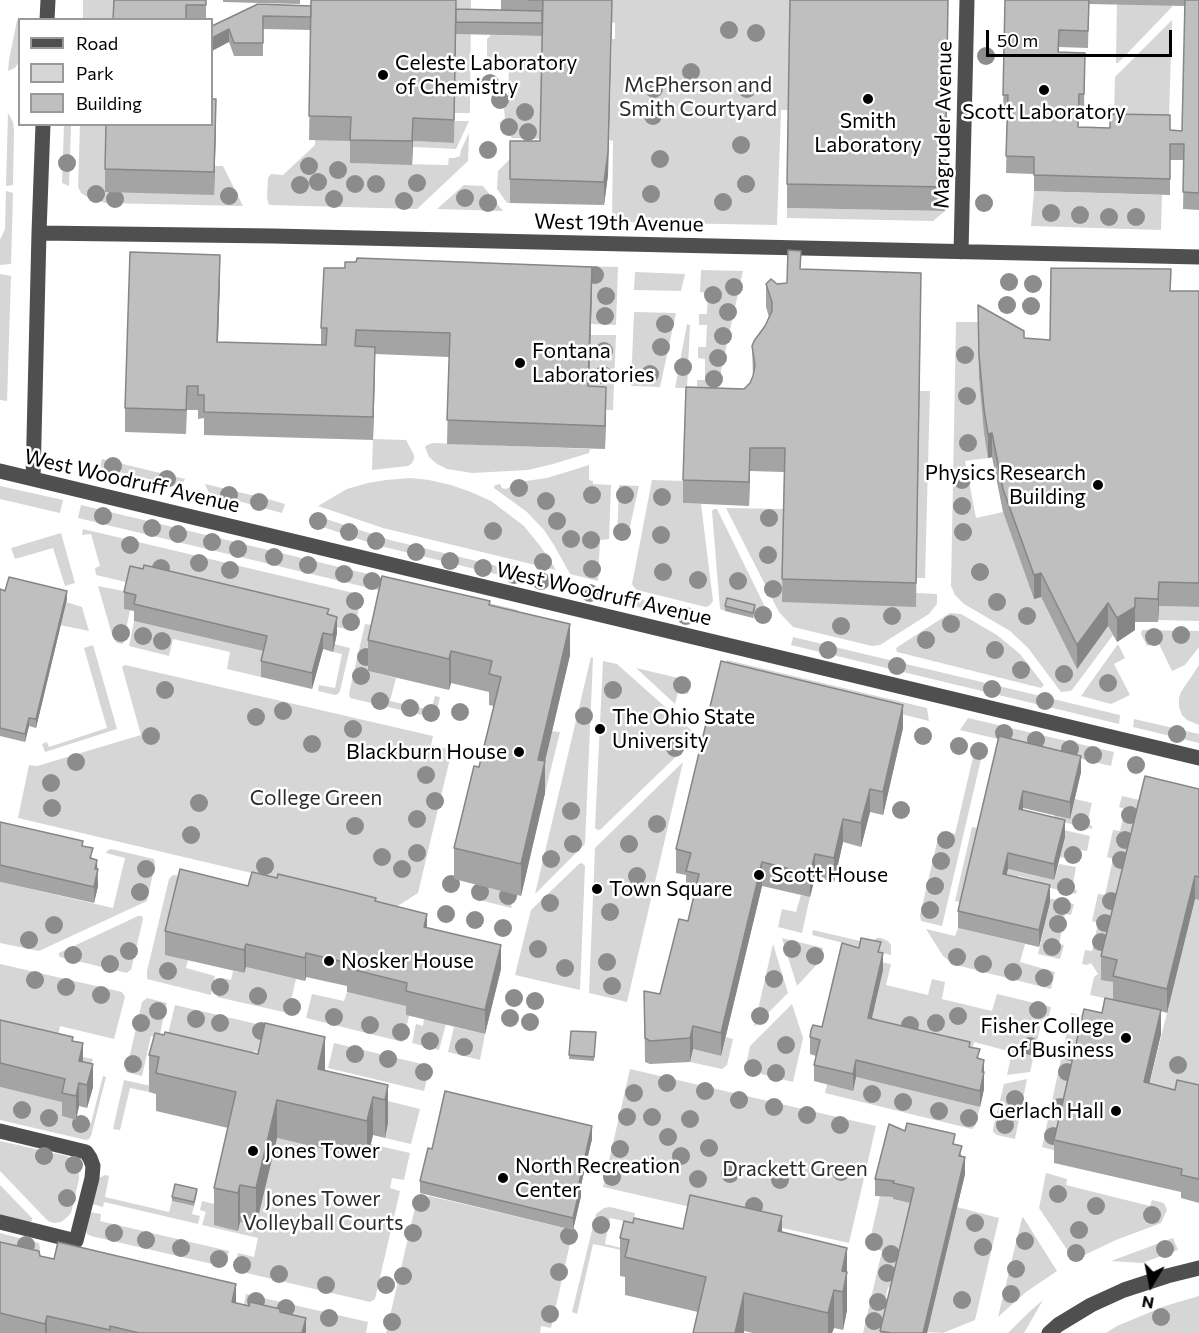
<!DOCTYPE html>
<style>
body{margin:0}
#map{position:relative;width:1199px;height:1333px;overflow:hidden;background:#fff;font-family:Commissioner,sans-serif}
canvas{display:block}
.legend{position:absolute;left:18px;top:18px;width:195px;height:108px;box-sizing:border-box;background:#fff;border:2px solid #999;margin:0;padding:8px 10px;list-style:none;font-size:18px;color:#000}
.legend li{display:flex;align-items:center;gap:12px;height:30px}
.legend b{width:30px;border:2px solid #999}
.north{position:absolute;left:1121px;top:1255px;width:60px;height:60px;-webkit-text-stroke:4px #fff;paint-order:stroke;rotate:190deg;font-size:16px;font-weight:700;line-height:24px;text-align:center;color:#000}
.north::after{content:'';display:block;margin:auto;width:21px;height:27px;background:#000;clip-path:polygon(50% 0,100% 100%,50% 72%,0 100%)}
.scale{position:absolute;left:986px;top:30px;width:186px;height:27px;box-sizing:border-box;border:3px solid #000;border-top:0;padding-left:8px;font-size:18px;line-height:21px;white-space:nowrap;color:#000;-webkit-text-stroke:4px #fff;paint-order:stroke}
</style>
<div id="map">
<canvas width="1199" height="1333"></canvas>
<ul class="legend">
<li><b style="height:8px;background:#4f4f4f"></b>Road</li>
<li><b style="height:16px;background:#d6d6d6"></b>Park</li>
<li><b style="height:16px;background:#bfbfbf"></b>Building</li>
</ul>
<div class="north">N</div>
<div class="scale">50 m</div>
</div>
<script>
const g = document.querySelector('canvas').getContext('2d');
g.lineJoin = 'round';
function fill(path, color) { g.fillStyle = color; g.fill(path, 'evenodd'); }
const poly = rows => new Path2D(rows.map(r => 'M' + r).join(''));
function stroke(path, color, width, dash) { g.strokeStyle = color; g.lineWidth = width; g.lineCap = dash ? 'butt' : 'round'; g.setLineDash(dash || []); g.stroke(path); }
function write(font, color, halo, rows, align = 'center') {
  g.font = font + ' Commissioner,sans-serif'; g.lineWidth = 5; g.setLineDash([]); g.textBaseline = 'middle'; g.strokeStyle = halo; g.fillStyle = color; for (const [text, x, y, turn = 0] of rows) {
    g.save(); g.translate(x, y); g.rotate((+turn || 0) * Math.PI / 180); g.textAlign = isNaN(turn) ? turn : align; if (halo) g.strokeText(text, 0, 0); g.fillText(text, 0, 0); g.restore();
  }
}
fill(poly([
 [83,0,114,0,114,19,83,20],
 [439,0,471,0,470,113,454,113],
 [612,0,791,0,789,110,781,110,777,225,612,222,613,141,609,140,612,39,615,39,615,23,612,22],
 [1117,0,1172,0,1172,7,1118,63,1116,63],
 [17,20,19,20,19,62,15,68,8,71,9,60],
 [1172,20,1169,117,1114,115,1115,77],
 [491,35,542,36,540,139,512,138,499,123,505,118,504,109,495,100,496,96,508,96,509,66,491,65,487,62,487,39],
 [8,113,13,122,14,131,13,182,13,185,6,186],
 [454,121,469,121,456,149,413,147,413,141,454,143],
 [64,125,71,125,69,186,62,183],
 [80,125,107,125,215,166,223,166,243,206,105,203,86,196,81,193,78,187],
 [469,133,468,161,417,209,269,205,267,198,268,178,271,174,283,175,315,145,315,139,351,141,350,163,448,165,449,158,455,158,460,156,461,150],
 [516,153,510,164,510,203,507,203,497,189,498,171],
 [464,185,483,186,503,211,437,209],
 [6,191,13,193,11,264,0,265,0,240,5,229],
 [1034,191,1162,195,1161,230,1031,226],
 [787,208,945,211,933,221,787,218],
 [402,262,618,267,616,325,591,324],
 [701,270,743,271,717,389,697,389,697,380,705,380,705,359,698,358,698,347,706,347,707,325,699,325,699,314,707,314,708,293,700,292],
 [635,272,685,274,681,291,634,290],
 [0,274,11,276,7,401,0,400],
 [634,312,676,313,660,387,631,386],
 [956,322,997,322,979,378,988,458,965,461,976,518,1003,512,1034,598,1041,597,1077,668,1108,626,1113,635,1072,690,1070,691,1061,692,1028,648,1010,631,964,604,955,595,951,586],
 [687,324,690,325,687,388,675,388],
 [590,335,616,335,613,410,588,409],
 [919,391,930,391,925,578,916,578],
 [373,439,406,440,414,455,414,459,412,463,408,466,372,470],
 [433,443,590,449,589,453,553,464,528,470,472,473,447,469,437,464,429,457,425,447,427,445],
 [102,459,185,479,181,487,111,470,100,467],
 [589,465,589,480,593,481,593,484,611,485,609,539,600,540,598,581,570,574,554,545,544,530,527,512,494,488,495,485,500,484,502,488,506,489,510,487,512,483,547,478],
 [410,478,429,480,451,485,471,492,491,501,524,526,541,547,556,570,383,528,318,506,347,489,368,483,386,480],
 [652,480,684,481,683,503,701,504,713,601,710,605,706,607,637,590,634,587,632,584],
 [205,484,268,499,285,504,282,513,209,493],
 [619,485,639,486,627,540,617,539],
 [0,486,63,500,60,513,0,499],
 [81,505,518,610,515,623,78,518],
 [726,508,784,509,916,606,916,593,937,594,937,604,929,614,880,645,872,646,793,627,779,612],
 [714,509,717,509,770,617,769,622,753,618,755,609,727,603,725,611,720,609,712,511],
 [314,515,390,540,551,579,549,587,376,545,311,523],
 [83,529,358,594,361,599,354,631,145,582,143,586,96,575,95,568,100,566,91,534,82,535],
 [61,533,75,583,65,586,53,548,15,559,11,548],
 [98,586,128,592,124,609,130,610,123,644,117,643,113,638],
 [631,597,708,617,706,624,629,605],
 [66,602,82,607,89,631,60,625],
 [1159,606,1199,607,1199,621,1158,620],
 [950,613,961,614,997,635,1020,654,1044,685,1041,688,897,652,896,648],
 [134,621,267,652,261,677,227,669,230,652,173,639,169,656,129,646],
 [365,624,378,626,368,671,396,678,390,701,431,710,435,696,440,697,435,718,350,698,349,694,350,689],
 [1142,630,1199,631,1199,647,1185,665,1172,671,1158,642,1147,646,1141,634],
 [793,637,1120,715,1119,724,791,645],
 [334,644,350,648,340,691,338,694,335,695,318,691,319,685,335,688,342,654,333,652],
 [1118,644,1125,658,1114,664,1130,695,1111,704,1081,696],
 [93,645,117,729,45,752,42,744,47,742,49,747,107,728,84,648],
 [591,657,593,658,585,844,535,894],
 [727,660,927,708,929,721,725,670],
 [603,661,617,664,691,730,688,745,601,829,598,830,595,828],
 [125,665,433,736,431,745,452,750,418,893,396,907,18,818,29,765,37,766,141,735,122,667],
 [1199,665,1199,725,1187,720,1182,715,1179,707,1179,698,1181,692],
 [636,668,691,681,688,694,678,692,675,704],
 [968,718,1114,752,1111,766,960,730],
 [1134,719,1199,734,1199,743,1133,727],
 [552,731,560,732,545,793,538,791],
 [974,753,982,755,942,926,921,921,920,915,939,834,942,831,955,834],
 [683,762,627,1002,589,993,595,848],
 [1122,796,1144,801,1101,979,1117,983,1113,1000,1090,995,1094,977,1098,974,1091,963,1087,965,1082,964,1085,950,1092,951,1098,923,1092,921,1098,894,1105,895,1113,859,1107,857,1113,830,1120,831,1125,809,1119,807],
 [1075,799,1092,803,1087,824,1092,826,1092,829,1059,821,1053,815,1070,819],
 [972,827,981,829,964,903,955,901],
 [1055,828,1090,836,1087,851,1080,850,1078,861,1060,857,1065,837],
 [111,849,154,859,155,864,147,901,39,951,0,943,0,882,113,908,125,858,106,853,108,850],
 [582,863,585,866,580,990,515,975,531,910,579,864],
 [1059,864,1076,867,1072,889,1077,890,1076,894,1046,887,1037,881,1019,876,1013,879,1044,897,1074,904,1071,915,1065,914,1059,944,1064,945,1060,959,1038,954,1050,902,1003,891,1008,869,1054,880],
 [173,875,187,877,188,960,186,968,215,976,211,995,147,979,147,971,169,879],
 [475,884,514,894,511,908,472,898],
 [801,895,810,897,802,933,778,927,782,909,796,912],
 [1195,899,1199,900,1199,1109,1144,1106],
 [138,916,142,916,143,919,131,970,129,971,127,973,60,957,59,955,59,953],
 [958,928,1025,944,1020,962,1055,972,1051,989,960,966,951,962,943,956,926,929,955,936],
 [813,930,873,944,874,940,877,938,881,938,888,941,891,945,891,955,812,935],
 [782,938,823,948,822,959,797,986],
 [773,944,788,993,754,1027],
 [880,962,891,964,886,985,928,995,932,979,945,982,942,999,992,1011,997,994,1051,1007,1048,1020,1042,1019,1030,1072,1007,1075,1012,1052,974,1042,970,1059,868,1034,883,970],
 [0,964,122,992,125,997,114,1039,60,1026,55,1051,93,1059,90,1068,0,1043],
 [246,967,296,979,288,1013,217,997,222,978,231,980,233,971,244,973],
 [347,992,407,1006,406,1014,409,1016,403,1042,306,1018,312,994,344,1001],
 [147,998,167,1003,159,1038,151,1036,142,1076,126,1072,142,1002],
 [792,1004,803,1038,793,1082,745,1070,750,1046],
 [175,1005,321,1039,315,1065,254,1051,252,1059,168,1034],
 [1071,1013,1105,1021,1057,1151,1042,1147],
 [424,1019,446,1024,439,1050,412,1043,416,1024,423,1026],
 [454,1027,485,1034,480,1060,448,1052],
 [726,1037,733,1039,727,1065,722,1069,690,1062,693,1049,721,1056],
 [334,1043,430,1066,424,1091,328,1068],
 [630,1069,876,1126,849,1243,603,1187],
 [103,1076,106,1077,91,1136,89,1139,86,1140,0,1120,0,1087,65,1102,62,1116,91,1123],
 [856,1077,980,1107,975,1126,972,1129,825,1093,827,1084],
 [1027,1079,1015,1139,997,1135,993,1132,993,1129,1004,1084],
 [124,1080,151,1086,149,1092,130,1088,120,1130,113,1129],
 [388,1101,420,1109,411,1144,385,1138,388,1124,383,1122],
 [277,1138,367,1158,371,1144,410,1153,404,1180,392,1178,390,1188,400,1191,375,1299,370,1302,238,1271,235,1268,235,1265,238,1253,254,1257,258,1238,202,1225,206,1212,200,1210,202,1201,219,1205,238,1231,240,1222,256,1226],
 [0,1141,67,1156,73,1160,77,1164,79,1171,79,1179,71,1213,66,1218,61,1222,55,1223,50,1222,46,1219,0,1171],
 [1046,1173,1067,1179,1066,1185,1150,1206,1152,1200,1164,1203,1167,1210,1161,1223,1116,1240,1074,1260,1039,1208],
 [105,1175,109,1176,105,1197,169,1212,172,1201,194,1206,192,1214,200,1216,198,1224,104,1202,103,1207,92,1204,99,1178],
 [0,1185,32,1218,32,1221,29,1222,0,1215],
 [429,1196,573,1230,551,1328,541,1326,540,1333,386,1333,417,1199,427,1202],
 [880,1196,894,1197,893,1199,914,1204,894,1289,888,1287,884,1304,890,1306,884,1333,863,1333,882,1251,872,1248,869,1244],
 [610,1207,635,1213,633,1223,610,1218,605,1244,626,1249,626,1251,593,1244,577,1314,572,1312,596,1214,604,1208],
 [957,1207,999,1218,975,1320,943,1333,927,1332],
 [90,1212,101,1214,100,1221,229,1251,226,1264,221,1266,91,1236,87,1234,86,1231],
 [1023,1217,1057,1271,1026,1292,998,1317,1022,1218],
 [0,1233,39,1243,40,1248,33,1281,0,1273],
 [1173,1238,1178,1250,1142,1263,1111,1261],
 [246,1294,368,1322,366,1333,283,1333,240,1323],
 [1199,1296,1199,1333,1106,1333,1117,1326,1165,1306],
 [1043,1300,1024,1333,1008,1333,1028,1313]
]), '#d6d6d6');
stroke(poly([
 [47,20,48,0],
 [39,233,273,236,1199,257],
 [961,252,967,0],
 [0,471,1199,758],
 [33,479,39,233,43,124],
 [0,1131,86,1152,90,1158,93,1166,92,1178,76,1241,0,1222],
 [1049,1333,1058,1325,1091,1305,1124,1290,1167,1276,1199,1268]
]), '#4f4f4f', 15);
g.fillStyle = '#8c8c8c';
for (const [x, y] of [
 [729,30],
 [756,33],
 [986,56],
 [691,72],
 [490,83],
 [654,89],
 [747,89],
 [500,100],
 [525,112],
 [653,116],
 [509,127],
 [528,132],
 [741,145],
 [488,150],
 [660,159],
 [67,163],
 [309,166],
 [338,170],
 [318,182],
 [417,183],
 [355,184],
 [376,184],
 [746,184],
 [300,185],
 [96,194],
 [651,194],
 [229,196],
 [465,198],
 [115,199],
 [334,199],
 [404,201],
 [723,202],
 [488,203],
 [984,203],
 [1051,213],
 [1080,215],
 [1109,217],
 [1136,217],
 [595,275],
 [1009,282],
 [1033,284],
 [734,287],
 [713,295],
 [606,296],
 [1007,305],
 [1031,306],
 [728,312],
 [605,316],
 [665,324],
 [723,336],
 [661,347],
 [604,351],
 [965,355],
 [718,358],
 [683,367],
 [650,374],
 [603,375],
 [714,379],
 [967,396],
 [968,443],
 [113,466],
 [167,479],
 [962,480],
 [519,488],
 [229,495],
 [592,495],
 [625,495],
 [662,497],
 [546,501],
 [259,502],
 [962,506],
 [103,516],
 [769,518],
 [318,521],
 [557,521],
 [152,528],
 [493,531],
 [349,532],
 [622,532],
 [963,532],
 [178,534],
 [661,535],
 [571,539],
 [591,540],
 [376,541],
 [212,542],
 [130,545],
 [238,549],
 [416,552],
 [768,555],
 [274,557],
 [450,561],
 [543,562],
 [199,563],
 [308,565],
 [161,568],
 [483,568],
 [592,569],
 [230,570],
 [663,572],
 [980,572],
 [344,574],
 [514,575],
 [698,580],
 [372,581],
 [541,581],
 [738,581],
 [773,589],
 [590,593],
 [355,601],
 [997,602],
 [763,615],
 [686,616],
 [892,616],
 [1027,616],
 [351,622],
 [951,624],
 [841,626],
 [121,633],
 [1181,635],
 [143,636],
 [1154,637],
 [926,640],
 [162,641],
 [828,650],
 [995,650],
 [366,657],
 [897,666],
 [1021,670],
 [1064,674],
 [361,676],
 [1108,683],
 [682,685],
 [992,689],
 [165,690],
 [613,690],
 [380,701],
 [1045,701],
 [410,708],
 [283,711],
 [460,712],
 [431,713],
 [584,716],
 [256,717],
 [353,729],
 [1004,733],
 [1177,734],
 [151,736],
 [923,736],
 [1036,740],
 [312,744],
 [959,746],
 [675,748],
 [1070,749],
 [979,751],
 [1093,755],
 [76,762],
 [1136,765],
 [426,775],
 [51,783],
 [435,801],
 [199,803],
 [52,808],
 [901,810],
 [571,811],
 [1130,815],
 [417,819],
 [1081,822],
 [657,824],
 [355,826],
 [191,835],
 [946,840],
 [1125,840],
 [573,844],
 [629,844],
 [417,853],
 [1073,855],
 [382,857],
 [551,859],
 [1121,860],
 [941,861],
 [265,866],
 [146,869],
 [402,869],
 [637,876],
 [451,884],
 [935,886],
 [1066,887],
 [140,892],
 [480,892],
 [508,896],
 [1111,901],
 [550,903],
 [1062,906],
 [930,910],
 [610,912],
 [446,914],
 [475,920],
 [1105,923],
 [1058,924],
 [54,925],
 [503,928],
 [29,940],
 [1101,942],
 [1052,947],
 [538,949],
 [792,949],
 [129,951],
 [73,955],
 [815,956],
 [957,957],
 [607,962],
 [110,964],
 [983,964],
 [565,968],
 [168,971],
 [1013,972],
 [1044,978],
 [774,979],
 [35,980],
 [612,986],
 [66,987],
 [220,987],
 [101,995],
 [258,996],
 [514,998],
 [535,1001],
 [292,1007],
 [1038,1010],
 [158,1011],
 [760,1016],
 [958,1016],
 [334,1017],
 [510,1018],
 [196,1019],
 [530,1022],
 [141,1023],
 [220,1023],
 [936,1023],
 [370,1025],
 [910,1025],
 [261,1031],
 [401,1032],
 [430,1041],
 [786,1045],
 [1030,1046],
 [464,1047],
 [1071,1052],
 [355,1054],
 [388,1059],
 [133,1064],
 [1178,1065],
 [753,1068],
 [424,1072],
 [1067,1072],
 [776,1073],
 [667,1083],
 [705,1091],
 [634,1093],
 [872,1094],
 [1015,1099],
 [739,1100],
 [903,1102],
 [774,1107],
 [1060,1107],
 [22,1110],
 [939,1111],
 [807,1115],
 [627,1117],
 [652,1117],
 [49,1118],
 [969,1118],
 [690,1119],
 [81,1124],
 [840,1125],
 [1005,1125],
 [1053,1136],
 [668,1137],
 [709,1148],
 [620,1149],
 [44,1156],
 [681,1156],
 [74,1165],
 [841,1172],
 [730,1174],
 [612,1177],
 [698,1179],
 [780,1180],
 [1058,1194],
 [67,1198],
 [421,1203],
 [754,1206],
 [1096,1206],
 [1152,1215],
 [975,1223],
 [601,1225],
 [1079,1230],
 [114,1233],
 [413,1233],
 [569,1236],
 [146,1240],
 [1025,1241],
 [874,1242],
 [26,1245],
 [983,1247],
 [181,1248],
 [1165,1249],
 [1076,1253],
 [891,1254],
 [219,1259],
 [242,1265],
 [1016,1269],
 [559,1272],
 [887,1273],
 [279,1274],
 [403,1276],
 [326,1285],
 [386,1285],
 [1011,1294],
 [962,1300],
 [256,1301],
 [878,1302],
 [286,1308],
 [550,1314],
 [1161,1317],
 [329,1318],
 [874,1321],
 [392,1322]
]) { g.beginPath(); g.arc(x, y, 9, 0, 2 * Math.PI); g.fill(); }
fill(poly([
 [114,0,206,0,206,20,113,20],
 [223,0,300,0,300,4,223,2],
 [501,0,612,0,608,175,604,205,510,203,510,141,540,141,542,36,456,34,454,143,413,141,412,165,350,163,350,141,309,140,311,30,263,29,263,56,234,56,229,42,212,26,311,6,501,10],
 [948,0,945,211,787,208,787,184],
 [1005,0,1199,0,1199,210,1183,209,1184,160,1170,160,1170,195,1034,191,1034,174,1006,173,1007,112,1003,112],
 [1089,4,1185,6,1182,131,1078,127,1079,111,1084,111,1085,53,1059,52,1059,47,1088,48],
 [216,122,214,195,105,192,105,169],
 [801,269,921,296,916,607,782,602,784,472,750,471,749,506,683,503,683,480,744,389,750,383,753,376,752,346,765,326,769,317,766,307,766,284,787,283],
 [220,278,218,342,321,345,321,328,592,290,589,386,606,410,605,449,447,444,449,357,375,354,373,440,204,435,204,418,198,419,198,410,187,410,186,434,125,432,125,408],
 [1171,291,1199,291,1199,607,1159,606,1158,622,1135,622,1135,630,1117,642,1108,626,1077,669,1041,597,1034,599,1003,512,992,457,988,458,984,433,979,378,978,305,1024,338,1050,340],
 [0,589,67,599,36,728,29,726,25,742,0,736],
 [124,592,329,615,337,633,333,652,323,649,312,689,261,677,261,661,263,651,134,621,134,611,124,609],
 [490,605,570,655,545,761,545,793,521,896,454,879,454,848,479,767,494,706,489,705,489,692,451,683,449,690,368,671,368,640],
 [725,606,755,609,753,618,725,611],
 [903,728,883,815,870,812,861,847,843,842,834,882,815,877,810,897,762,886,721,1056,693,1049,690,1062,650,1064,645,1062,644,991,660,994,688,921,694,896,686,894,686,875,676,873,676,849],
 [999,736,1081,772,1070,819,1023,808,1022,810,1065,837,1054,880,1008,869,1006,875,1050,902,1039,947,958,928,958,911],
 [1199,789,1199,900,1195,899,1167,1013,1161,1011,1161,1034,1149,1084,1175,1090,1199,1085,1199,1203,1181,1198,1181,1192,1054,1163,1054,1140,1102,1013,1113,1000,1113,982,1101,980,1101,956],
 [0,822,83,846,93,859,97,869,98,886,94,903,0,882],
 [248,886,376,901,427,928,501,969,485,1034,406,1015,406,1006,347,992,347,986,306,977,305,981,246,967,244,973,165,955,165,931],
 [881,953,883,970,872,1018,970,1047,980,1059,984,1060,984,1089,980,1107,856,1077,853,1091,814,1081,814,1065,816,1056,810,1054,810,1037,822,1027],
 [0,1020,73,1041,83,1062,93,1087,87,1108,79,1106,76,1120,62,1116,62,1102,0,1087],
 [571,1031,596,1032,594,1061,569,1059],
 [149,1055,325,1071,388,1085,388,1123,385,1138,373,1135,367,1159,277,1138,256,1226,240,1222,238,1231,214,1225,214,1188,228,1128,156,1111,156,1094,149,1092],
 [905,1131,955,1145,962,1156,965,1174,927,1333,880,1333,910,1203,893,1199,893,1197,875,1196,875,1179],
 [592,1139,581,1185,581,1196,573,1230,420,1193,420,1181,432,1149],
 [197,1193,194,1206,172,1201,172,1197],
 [633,1223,683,1229,782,1232,847,1248,847,1310,843,1330,834,1328,832,1333,753,1333,744,1331,744,1333,693,1333,698,1312,625,1295,625,1277,620,1276,620,1238],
 [0,1242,40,1256,236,1303,280,1312,306,1333,0,1333]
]), '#a4a4a4');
fill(poly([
 [612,0,608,175,604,205,604,182],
 [229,29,229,42,212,51,212,38],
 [216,99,216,122,214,195,214,172],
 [413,118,413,141,412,165,412,141],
 [220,255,220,278,217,365,217,342],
 [592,267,592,290,588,409,588,386],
 [375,347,375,370,373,440,373,417],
 [606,387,606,410,605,449,605,426],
 [992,433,992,457,988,458,988,434],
 [750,448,750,471,749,506,749,482],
 [1041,573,1041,597,1034,599,1034,575],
 [1159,582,1159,606,1158,622,1158,599],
 [67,591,67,599,36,728,36,719],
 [1135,598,1135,630,1117,642,1117,618],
 [1108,603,1108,626,1077,669,1077,645],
 [337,617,337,633,333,652,333,635],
 [570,624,570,655,538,791,538,760],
 [323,633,323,649,312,689,312,673],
 [451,651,451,683,449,690,449,659],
 [903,705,903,728,883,815,883,792],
 [29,718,29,726,25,742,25,734],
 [1081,756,1081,772,1070,819,1070,802],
 [545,761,545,793,521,896,521,864],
 [870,789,870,812,861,847,861,823],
 [1023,791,1023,808,1019,825,1019,809],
 [843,819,843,842,834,882,834,858],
 [1065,820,1065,837,1054,880,1054,864],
 [1008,853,1008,869,1003,891,1003,874],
 [815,854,815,877,810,897,810,874],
 [97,860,98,886,94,903,95,869],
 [762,862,762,886,721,1056,721,1033],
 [1195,876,1195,899,1167,1013,1167,989],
 [1050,885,1050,902,1039,947,1039,930],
 [427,914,427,937,424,927],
 [246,944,246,967,244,973,244,950],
 [501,945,501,969,485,1034,485,1010],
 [306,953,306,977,305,981,305,958],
 [883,953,883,970,868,1034,868,1018],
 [1161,1010,1161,1034,1144,1106,1144,1082],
 [693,1026,693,1049,690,1062,690,1038],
 [325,1037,325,1074,318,1069],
 [83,1043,83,1067,79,1083,79,1106,76,1120,76,1096,79,1061],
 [856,1060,856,1077,853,1091,853,1074],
 [984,1060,984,1089,980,1107,980,1091,982,1072],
 [93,1064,93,1087,87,1108,87,1085],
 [388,1085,388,1123,385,1138,385,1100],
 [373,1097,373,1135,367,1159,367,1121],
 [277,1100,277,1138,256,1226,256,1188],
 [592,1126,592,1139,581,1185,581,1196,573,1230,573,1218,579,1183],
 [965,1157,965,1174,927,1333,923,1333],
 [240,1185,240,1222,238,1231,238,1193],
 [782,1216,782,1254,778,1231],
 [847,1248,847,1310,843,1330,842,1271],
 [236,1284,236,1315,232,1302],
 [834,1290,834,1328,832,1333,828,1333,828,1313],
 [744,1293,744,1333,735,1333],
 [47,1316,47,1333,45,1333,45,1324],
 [306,1318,306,1333,302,1333]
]), '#868686');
const building = poly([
 [114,0,206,0,206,5,186,5,186,20,113,20,114,0],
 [311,0,456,0,454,120,413,118,412,141,350,140,351,117,309,116,311,0],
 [529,0,612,0,608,152,604,182,510,179,510,141,540,141,543,0,529,0],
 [790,0,948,0,945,187,787,184,790,0],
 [1005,0,1089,0,1088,31,1059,30,1058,52,1085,53,1084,94,1079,94,1078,127,1110,128,1110,114,1170,115,1170,130,1182,131,1185,0,1199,0,1199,193,1183,192,1184,144,1170,144,1170,179,1034,175,1034,157,1006,156,1008,95,1003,95,1005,0],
 [258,4,311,6,311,17,263,16,263,43,234,43,229,29,212,38,212,26,258,4],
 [456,9,542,11,542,23,456,22,456,9],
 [212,99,216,99,214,172,105,169,106,124,212,124,212,99],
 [788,250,801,251,800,269,921,273,916,583,782,579,785,448,750,448,749,482,683,480,686,387,744,389,750,383,753,376,755,365,752,346,754,341,765,326,772,311,772,302,766,284,771,279,777,284,787,283,788,250],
 [130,252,220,255,217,342,326,345,327,328,321,328,324,268,345,268,345,262,356,262,357,258,592,267,588,386,606,387,605,426,447,420,450,333,356,330,355,346,375,347,373,417,204,412,204,395,198,395,198,386,187,386,186,410,125,408,130,252],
 [1051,268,1171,269,1170,291,1199,291,1199,583,1159,582,1158,599,1135,598,1135,607,1117,618,1108,603,1077,645,1041,573,1034,575,1003,489,992,433,988,434,984,409,979,355,978,305,1024,331,1024,338,1050,340,1051,268],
 [144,565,329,609,327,614,337,617,333,635,323,633,312,673,261,661,267,636,134,604,136,595,124,592,130,566,143,569,144,565],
 [382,576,490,601,489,605,570,624,538,760,545,761,521,864,454,848,474,766,479,767,501,677,489,674,492,661,451,651,449,659,368,640,382,576],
 [9,577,67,591,36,719,29,718,25,734,0,728,0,589,5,591,9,577],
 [727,598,755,605,753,613,725,606,727,598],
 [721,661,903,705,883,792,870,789,861,823,843,819,834,858,815,854,810,874,762,862,721,1033,693,1026,690,1038,650,1041,645,1038,644,991,660,994,679,919,688,921,699,874,686,871,691,853,676,849,721,661],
 [999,736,1081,756,1070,802,1023,791,1019,809,1065,820,1054,864,1008,853,1003,874,1050,885,1039,930,958,911,999,736],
 [1145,776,1199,789,1199,877,1195,876,1167,989,1113,976,1117,960,1101,956,1145,776],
 [0,822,83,841,82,846,93,848,90,858,97,860,95,869,98,869,94,887,0,865,0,822],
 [180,869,248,886,252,872,277,878,278,874,332,887,376,898,375,901,427,914,424,927,501,945,485,1010,406,991,407,983,347,968,348,963,306,953,305,958,246,944,244,950,165,931,180,869],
 [861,938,881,942,878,952,883,953,868,1018,970,1042,969,1047,980,1049,977,1058,984,1060,982,1072,984,1072,980,1091,856,1060,853,1074,814,1065,820,1040,810,1037,811,1030,813,1025,822,1027,842,943,859,948,861,938],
 [1105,998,1161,1010,1144,1082,1175,1090,1177,1080,1199,1085,1199,1179,1181,1175,1182,1169,1054,1140,1084,1009,1102,1013,1105,998],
 [0,1020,73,1037,72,1041,83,1043,79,1061,93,1064,87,1085,79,1083,76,1096,62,1093,65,1079,0,1063,0,1020],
 [265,1023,325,1037,318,1069,388,1085,385,1100,373,1097,367,1121,277,1100,256,1188,240,1185,238,1193,214,1188,236,1092,156,1073,159,1057,149,1055,155,1033,164,1035,165,1032,258,1054,265,1023],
 [571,1031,596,1032,594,1057,569,1055,571,1031],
 [445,1091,592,1126,579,1183,581,1184,573,1218,420,1181,428,1148,432,1149,445,1091],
 [907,1123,955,1134,953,1144,962,1146,959,1156,965,1157,923,1333,891,1333,880,1331,914,1188,893,1183,894,1181,875,1179,889,1124,905,1131,907,1123],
 [175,1184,197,1189,194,1202,172,1197,175,1184],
 [690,1195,782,1216,778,1231,847,1248,842,1271,847,1272,843,1292,834,1290,828,1313,744,1293,735,1333,693,1333,706,1277,625,1257,629,1240,620,1238,624,1221,633,1223,634,1218,683,1229,690,1195],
 [0,1242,39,1251,40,1256,54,1259,58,1242,236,1284,232,1302,249,1306,250,1302,280,1309,280,1312,306,1318,302,1333,139,1333,110,1326,110,1330,47,1316,45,1324,0,1313,0,1242]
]);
fill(building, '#bfbfbf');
stroke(building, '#868686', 1.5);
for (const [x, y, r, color] of [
 [383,75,6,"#000"],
 [1044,90,6,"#000"],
 [868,99,6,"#000"],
 [520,363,6,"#000"],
 [1098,485,6,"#000"],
 [600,729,6,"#000"],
 [519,752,6,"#000"],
 [759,875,6,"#000"],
 [597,889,6,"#000"],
 [329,961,6,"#000"],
 [1126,1038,6,"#000"],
 [1116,1111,6,"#000"],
 [253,1151,6,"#000"],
 [503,1178,6,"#000"]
]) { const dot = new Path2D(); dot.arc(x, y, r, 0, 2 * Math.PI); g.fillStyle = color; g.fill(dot); stroke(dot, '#fff', 2); }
write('21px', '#000', '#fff', [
 ["Celeste Laboratory",395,63],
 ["of Chemistry",395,87],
 ["Scott Laboratory",1044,112,"center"],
 ["Smith",868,121,"center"],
 ["Laboratory",868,145,"center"],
 ["Fontana",532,351],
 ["Laboratories",532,375],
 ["Physics Research",1086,473,"right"],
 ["Building",1086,497,"right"],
 ["The Ohio State",612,717],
 ["University",612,741],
 ["Blackburn House",507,752,"right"],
 ["Scott House",771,875],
 ["Town Square",609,889],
 ["Nosker House",341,961],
 ["Fisher College",1114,1026,"right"],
 ["of Business",1114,1050,"right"],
 ["Gerlach Hall",1104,1111,"right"],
 ["Jones Tower",265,1151],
 ["North Recreation",515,1166],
 ["Center",515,1190]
], 'left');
write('21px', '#2d2d2d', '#fff', [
 ["McPherson and",698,85],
 ["Smith Courtyard",698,109],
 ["College Green",316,798],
 ["Drackett Green",795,1169],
 ["Jones Tower",323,1199],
 ["Volleyball Courts",323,1223]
]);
write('21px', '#000', '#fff', [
 ["Magruder Avenue",943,125,-89],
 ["West 19th Avenue",619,223,1],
 ["West Woodruff Avenue",132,481,13],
 ["West Woodruff Avenue",604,594,13]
]);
</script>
